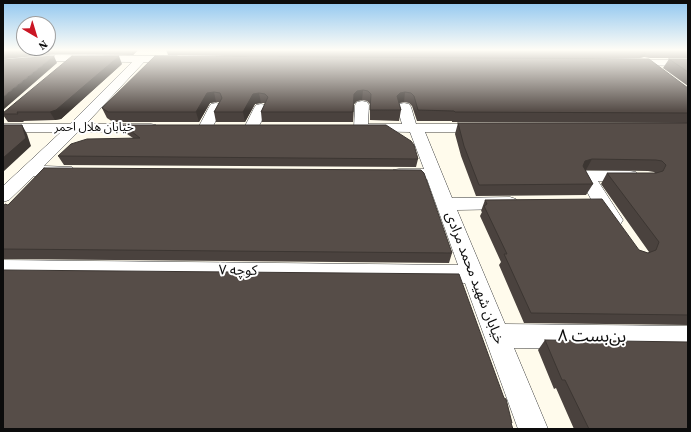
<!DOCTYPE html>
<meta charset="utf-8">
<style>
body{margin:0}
#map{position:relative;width:691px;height:432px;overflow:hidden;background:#fffbec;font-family:"Source Serif 4",serif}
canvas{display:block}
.frame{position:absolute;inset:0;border:4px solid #0c0c0c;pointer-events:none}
.north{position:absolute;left:16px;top:16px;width:40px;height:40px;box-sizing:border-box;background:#fff;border:1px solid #9e9e9e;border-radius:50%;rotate:142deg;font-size:11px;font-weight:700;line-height:16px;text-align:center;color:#0c0c0c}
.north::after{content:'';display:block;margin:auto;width:14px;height:18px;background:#ca1624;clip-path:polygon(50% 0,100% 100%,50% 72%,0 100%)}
</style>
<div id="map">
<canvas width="691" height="432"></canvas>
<div class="frame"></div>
<div class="north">N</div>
</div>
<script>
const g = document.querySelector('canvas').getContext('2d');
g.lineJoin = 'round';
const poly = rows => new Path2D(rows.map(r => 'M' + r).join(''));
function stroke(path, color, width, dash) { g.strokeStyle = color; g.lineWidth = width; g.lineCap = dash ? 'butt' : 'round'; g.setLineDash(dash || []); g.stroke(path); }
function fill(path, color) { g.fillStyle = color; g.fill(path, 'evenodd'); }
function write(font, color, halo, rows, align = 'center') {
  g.font = font + ' "Source Serif 4","Noto Sans Arabic",serif'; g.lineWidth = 4; g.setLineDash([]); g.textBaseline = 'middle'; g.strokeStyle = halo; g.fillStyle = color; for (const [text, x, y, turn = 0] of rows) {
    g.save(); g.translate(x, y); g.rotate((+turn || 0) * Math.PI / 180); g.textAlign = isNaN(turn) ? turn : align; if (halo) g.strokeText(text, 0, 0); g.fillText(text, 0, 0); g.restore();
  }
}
const minor = poly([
 [55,55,177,56,183,59,177,62,144,62,86,124,151,124,156,125,158,128,156,131,78,132,44,166,72,167,74,171,72,175,66,176,34,176,9,200,3,202,3,186,61,132,3,132,3,124,70,124,132,62,55,61,3,66,3,60,55,55],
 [628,60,688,60,688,66,624,65,622,63,624,61,628,60],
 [362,101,367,102,369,105,368,124,402,124,397,107,399,104,404,103,409,104,411,107,416,124,483,124,488,125,490,128,488,131,483,132,425,132,452,198,510,197,516,199,519,203,516,207,510,209,457,210,505,324,688,326,688,350,514,348,548,429,518,429,465,283,3,278,3,260,458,265,427,179,399,179,393,178,391,174,393,170,399,169,424,169,410,132,356,131,354,128,355,105,357,102,362,101],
 [216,103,221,104,223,107,212,128,210,131,205,132,200,131,198,128,209,107,211,104,216,103],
 [261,104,266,105,268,108,258,128,256,131,251,132,246,131,244,128,254,108,256,105,261,104],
 [586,171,630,171,636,172,638,176,636,180,630,181,598,181,623,220,620,225,613,227,606,225,595,206,578,176,580,172,586,171]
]);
stroke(minor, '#3f3f3f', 1);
fill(minor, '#fff');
fill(poly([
 [3,50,138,50,133,55,55,54,3,59],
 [166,50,688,50,688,58,650,58,644,57,639,58,588,59,688,88,688,123,452,122,452,121,417,121,412,106,409,103,404,102,399,103,401,110,399,121,370,120,370,104,367,101,362,100,357,101,354,104,353,122,262,122,261,112,265,103,261,103,255,104,245,122,216,122,214,112,219,102,216,102,210,103,199,122,113,122,107,118,102,108,283,57,168,55],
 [669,59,688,59,688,86,663,68],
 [122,64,61,119,55,120,23,121,24,122,8,122,3,115,3,113],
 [458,123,688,123,688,325,524,323,499,265,501,262,480,216,482,212,481,211,485,200,648,253,649,252,601,184,607,173,655,173,654,172,648,171,585,170,593,184,586,195,476,196,461,156,455,134],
 [123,125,418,159,416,167,64,165,58,156,133,138,127,134],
 [3,207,452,253,449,263,3,259],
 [545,340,688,429,574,429,556,388,554,389,538,350]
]), '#4a423e');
fill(poly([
 [15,50,53,50,55,54,3,59,3,51],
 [131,50,138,50,133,55],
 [643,50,648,50,644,57,639,58],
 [54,56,57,63,3,110,3,97],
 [119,56,122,64,61,119,55,120,50,112],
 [363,90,362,100,357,101,354,104,353,122,354,94,357,91],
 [214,92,216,102,210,103,199,122,196,112,207,93],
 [405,92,404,102,399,103,397,96,400,93],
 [259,93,261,103,255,104,245,122,243,112,253,94],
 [22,125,27,134,31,146,3,172,3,158],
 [592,159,586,170,579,171,585,161]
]), '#3c3632');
const building = poly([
 [3,50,15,50,3,51,3,50],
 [472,50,567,50,506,51,472,50],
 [54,56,3,97,3,60,54,56],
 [72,56,119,56,56,110,50,112,17,112,18,114,3,114,3,113,72,56],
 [155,56,649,59,688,88,688,113,455,112,454,111,418,110,414,96,411,93,405,92,400,93,397,96,401,110,370,110,371,94,368,91,363,90,357,91,354,94,353,112,261,112,268,97,265,94,259,93,253,94,243,112,214,112,222,98,220,93,214,92,207,93,196,112,108,112,102,108,155,56],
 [669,59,688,59,688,72,669,59],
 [458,123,688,123,688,315,531,313,504,254,507,254,484,206,487,204,485,200,602,199,639,250,648,253,656,250,659,242,607,173,656,173,663,171,666,165,662,161,656,160,592,159,585,161,583,166,593,184,479,185,464,146,458,123],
 [3,125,22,125,26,138,3,158,3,125],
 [123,125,386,125,411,141,414,145,418,159,58,156,71,144,87,139,140,138,123,125],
 [44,168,421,170,424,173,452,253,3,249,3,207,5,204,8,205,44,168],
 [3,270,459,274,504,398,506,399,512,423,511,423,513,429,3,429,3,270],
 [545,340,688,342,688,429,589,429,565,380,562,380,545,340]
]);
fill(building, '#564d48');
stroke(building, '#3c3632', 1);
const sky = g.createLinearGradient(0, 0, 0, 111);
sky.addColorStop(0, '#8fc6f0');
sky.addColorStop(0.45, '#fffdf6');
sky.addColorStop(1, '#fffdf600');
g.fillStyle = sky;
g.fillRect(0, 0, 691, 111);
write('12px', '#0c0c0c', '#fff', [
 ["خیابان هلال احمر",94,128]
]);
write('14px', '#0c0c0c', '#fff', [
 ["کوچه ۷",238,271,1],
 ["خیابان شهید محمد مرادی",474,278,69]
]);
write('17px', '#0c0c0c', '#fff', [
 ["بن‌بست ۸",592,337,1]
]);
</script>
